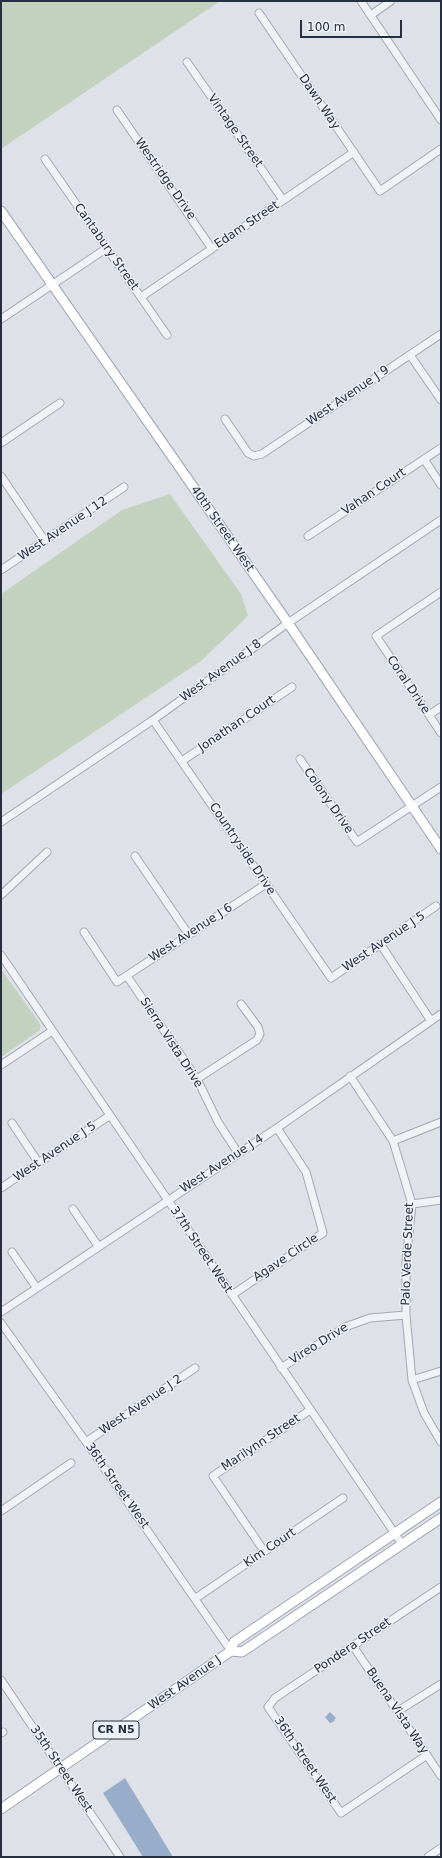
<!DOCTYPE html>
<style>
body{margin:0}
#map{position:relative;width:442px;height:1858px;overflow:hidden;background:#dee1e8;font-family:"DejaVu Sans",sans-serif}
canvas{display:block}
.frame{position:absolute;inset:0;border:2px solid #272e3f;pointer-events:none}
.scale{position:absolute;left:300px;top:20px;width:102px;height:18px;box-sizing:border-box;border:2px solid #272e3f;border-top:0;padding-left:5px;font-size:12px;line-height:14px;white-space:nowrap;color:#272e3f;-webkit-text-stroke:3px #edf0f5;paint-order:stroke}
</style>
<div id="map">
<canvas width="442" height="1858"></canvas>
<div class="frame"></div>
<div class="scale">100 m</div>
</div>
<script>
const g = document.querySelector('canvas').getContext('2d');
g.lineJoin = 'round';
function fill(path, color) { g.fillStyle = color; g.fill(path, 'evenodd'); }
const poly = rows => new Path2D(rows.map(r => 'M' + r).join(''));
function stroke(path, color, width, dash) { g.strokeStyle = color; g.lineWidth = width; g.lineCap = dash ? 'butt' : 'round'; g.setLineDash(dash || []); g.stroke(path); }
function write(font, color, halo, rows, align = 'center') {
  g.font = font + ' "DejaVu Sans",sans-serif'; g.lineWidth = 3; g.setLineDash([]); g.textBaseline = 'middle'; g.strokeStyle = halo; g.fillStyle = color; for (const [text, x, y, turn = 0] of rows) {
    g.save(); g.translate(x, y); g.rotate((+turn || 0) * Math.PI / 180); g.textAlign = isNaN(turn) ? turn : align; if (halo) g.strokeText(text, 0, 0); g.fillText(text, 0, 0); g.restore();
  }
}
fill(poly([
 [1,1,220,1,1,149],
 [170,494,241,594,248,616,201,661,1,794,1,594,122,510],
 [1,969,40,1024,40,1030,1,1057]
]), '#c3d2bf');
fill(poly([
 [330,1712,336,1718,333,1722,330,1723,325,1717],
 [125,1778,173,1857,143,1857,103,1793]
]), '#98adc9');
const minor = poly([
 [361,1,441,120],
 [259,13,380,191,441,149],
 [371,15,391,1],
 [187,62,283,200],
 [117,110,212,249],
 [45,159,167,335],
 [141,297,354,152],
 [1,319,107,248],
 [410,355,441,400],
 [225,419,248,453,254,456,262,454,441,334],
 [1,443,60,403],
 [424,459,441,485],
 [1,476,45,541],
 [308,536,441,448],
 [1,570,124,487],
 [441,592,376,636,441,733],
 [429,715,441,707],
 [153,720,331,978,436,906],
 [300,759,357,842,441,787],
 [182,761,292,687],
 [1,822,153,720,288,623,441,520],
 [135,856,189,935],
 [1,895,47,852],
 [84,932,117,982,266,884],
 [381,945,431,1021],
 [1,955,402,1544],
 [127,976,197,1079,218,1122,238,1153],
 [1,1065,52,1031],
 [350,1076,393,1141,412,1204,406,1262,406,1315,412,1380,424,1413,441,1442],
 [197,1079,257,1040,260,1034,258,1027,241,1004],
 [12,1123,38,1162],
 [393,1141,441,1122],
 [1,1188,109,1116],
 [412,1204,441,1200],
 [73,1209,98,1246],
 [12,1252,36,1287],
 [232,1295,323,1233,306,1172,277,1128],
 [1,1312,277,1128,441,1014],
 [1,1323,86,1442,231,1651],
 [281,1368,345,1327,370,1318,406,1315],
 [412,1380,441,1371],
 [86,1442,195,1368],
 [1,1511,71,1463],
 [264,1551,213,1476,310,1410],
 [196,1598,343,1498],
 [353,1646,441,1776],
 [1,1680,120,1857],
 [398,1711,441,1684],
 [1,1733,3,1732],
 [427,1755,341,1813,268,1707,275,1698,441,1587],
 [428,1857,441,1848]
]);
const major = poly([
 [1,211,288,623,441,849],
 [231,1651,242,1652,441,1518],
 [1,1809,231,1651,234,1642,441,1502]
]);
stroke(minor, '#a3a8b2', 9);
stroke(major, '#9da5b4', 11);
stroke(minor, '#f0f2f6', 7);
stroke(major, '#fff', 9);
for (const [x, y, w] of [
 [116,1730,46]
]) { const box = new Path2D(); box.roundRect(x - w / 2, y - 9, w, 18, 3); g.fillStyle = '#edf0f5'; g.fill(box); stroke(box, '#272e3f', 1); }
write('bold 11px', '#272e3f', null, [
 ["CR N5",116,1730]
]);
write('12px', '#272e3f', '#edf0f5', [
 ["Dawn Way",319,102,56],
 ["Vintage Street",235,131,55],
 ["Westridge Drive",165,179,55],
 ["Edam Street",247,225,-34],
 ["Cantabury Street",106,247,55],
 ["West Avenue J 9",348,396,-34],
 ["Vahan Court",374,492,-34],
 ["West Avenue J 12",63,529,-34],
 ["40th Street West",222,529,55],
 ["West Avenue J 8",221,671,-36],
 ["Coral Drive",408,685,56],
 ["Jonathan Court",237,724,-34],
 ["Colony Drive",328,801,55],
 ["Countryside Drive",242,849,56],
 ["West Avenue J 6",191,933,-33],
 ["West Avenue J 5",384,942,-34],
 ["Sierra Vista Drive",171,1043,57],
 ["West Avenue J 5",55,1152,-34],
 ["West Avenue J 4",222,1164,-33],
 ["37th Street West",201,1250,56],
 ["Palo Verde Street",408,1254,-88],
 ["Agave Circle",286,1258,-34],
 ["Vireo Drive",319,1344,-32],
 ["West Avenue J 2",141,1405,-34],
 ["Marilynn Street",261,1443,-34],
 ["36th Street West",117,1486,55],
 ["Kim Court",270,1548,-34],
 ["Pondera Street",353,1646,-34],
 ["West Avenue J",185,1683,-35],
 ["Buena Vista Way",397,1711,56],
 ["36th Street West",305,1760,56],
 ["35th Street West",61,1769,56]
]);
</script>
